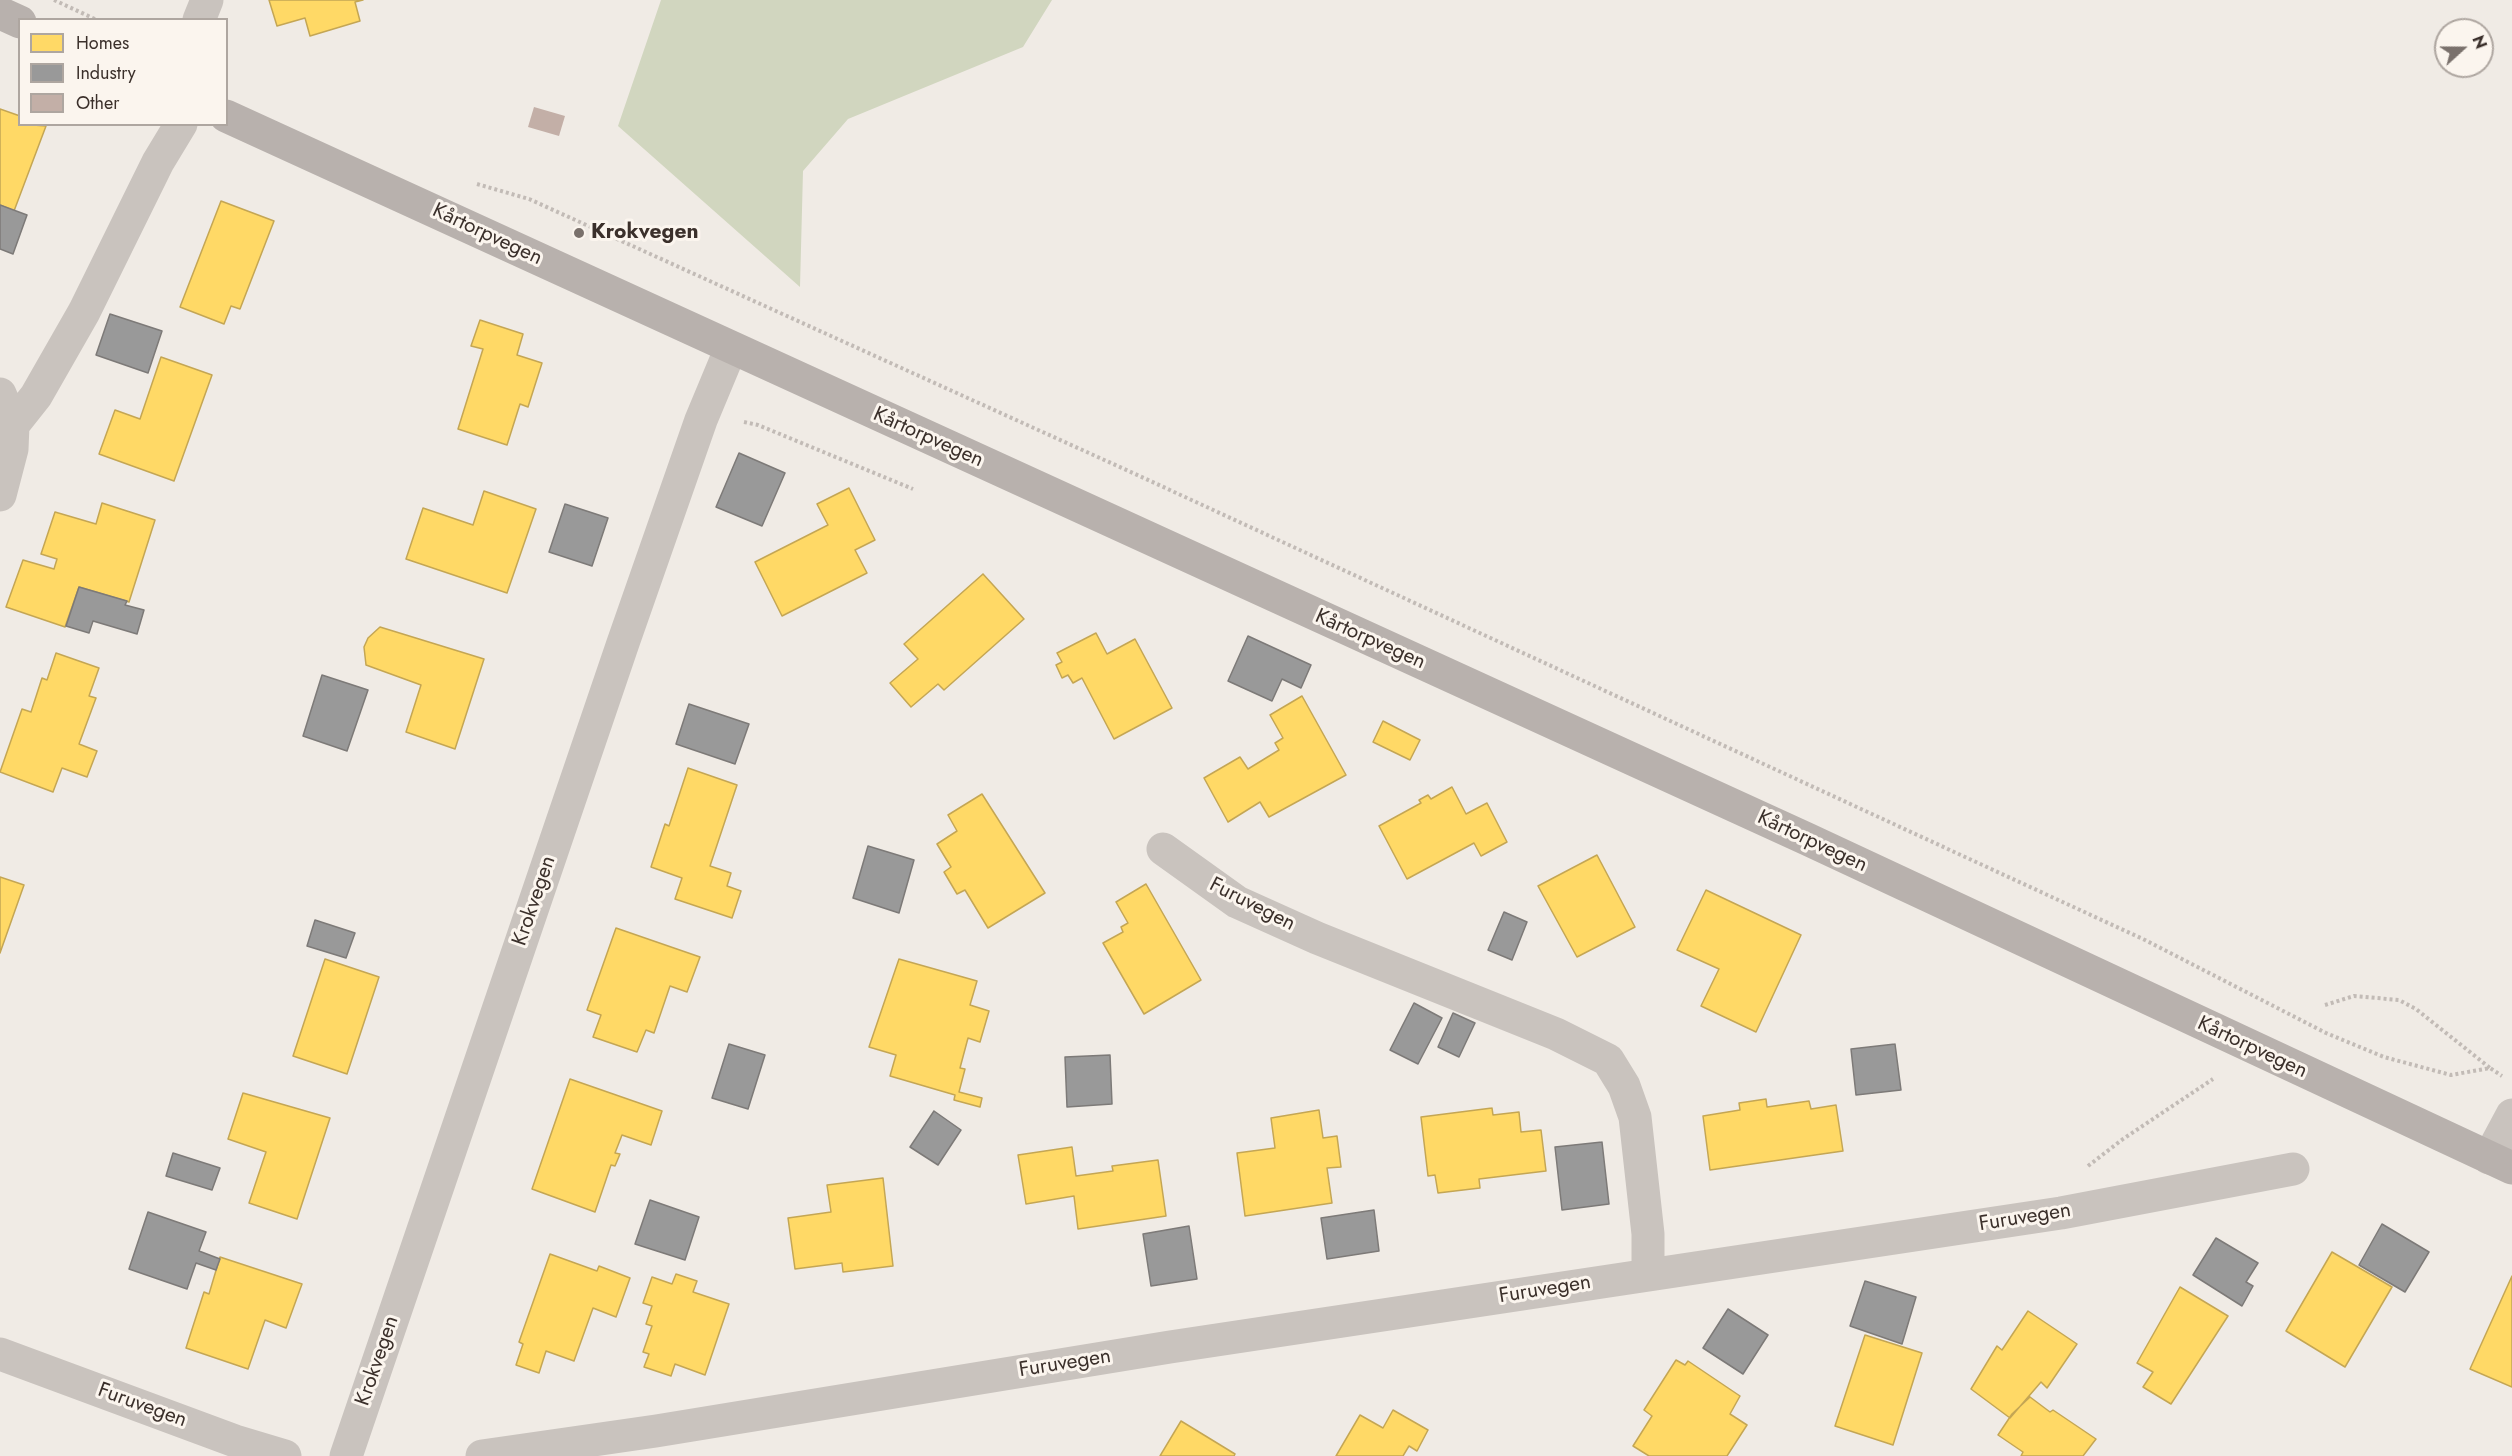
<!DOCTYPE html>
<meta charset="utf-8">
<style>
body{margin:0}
#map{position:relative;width:2512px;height:1456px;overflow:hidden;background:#f0ebe5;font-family:Jost,sans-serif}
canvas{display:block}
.legend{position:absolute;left:18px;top:18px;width:210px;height:108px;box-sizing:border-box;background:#fbf5ee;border:2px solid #aea6a0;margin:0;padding:8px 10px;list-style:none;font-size:18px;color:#3b302b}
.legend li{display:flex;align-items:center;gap:12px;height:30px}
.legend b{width:30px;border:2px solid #aea6a0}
.north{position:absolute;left:2434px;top:18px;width:60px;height:60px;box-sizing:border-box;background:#fbf5ee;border:2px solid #aea6a0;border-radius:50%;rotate:69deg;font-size:16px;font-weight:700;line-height:24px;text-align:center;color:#3b302b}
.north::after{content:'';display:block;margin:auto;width:21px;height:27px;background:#7a716c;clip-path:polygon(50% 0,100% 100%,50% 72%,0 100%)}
</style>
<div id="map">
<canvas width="2512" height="1456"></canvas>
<ul class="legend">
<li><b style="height:16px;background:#ffd966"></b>Homes</li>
<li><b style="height:16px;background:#999"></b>Industry</li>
<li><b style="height:16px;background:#c3afa7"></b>Other</li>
</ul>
<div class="north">N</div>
</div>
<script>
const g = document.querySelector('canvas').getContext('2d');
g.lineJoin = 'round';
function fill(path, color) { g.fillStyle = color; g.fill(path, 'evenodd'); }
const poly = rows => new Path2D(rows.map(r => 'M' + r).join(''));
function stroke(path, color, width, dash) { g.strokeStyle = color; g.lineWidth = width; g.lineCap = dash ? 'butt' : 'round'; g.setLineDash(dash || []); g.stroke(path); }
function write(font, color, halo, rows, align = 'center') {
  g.font = font + ' Jost,sans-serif'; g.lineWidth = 6; g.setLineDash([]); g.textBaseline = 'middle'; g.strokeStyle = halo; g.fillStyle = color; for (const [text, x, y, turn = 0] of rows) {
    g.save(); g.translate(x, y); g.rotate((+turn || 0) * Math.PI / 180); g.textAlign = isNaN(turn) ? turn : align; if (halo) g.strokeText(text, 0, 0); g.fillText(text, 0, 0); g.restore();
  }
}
fill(poly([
 [661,0,1052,0,1023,47,848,119,803,171,800,287,618,126]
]), '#d1d6bf');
const homes = poly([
 [269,0,363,0,355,2,360,21,310,36,305,18,277,26,269,0],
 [0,109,20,116,20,124,46,126,14,211,0,205,0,109],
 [221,201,274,221,240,309,231,306,224,324,180,307,221,201],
 [480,320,523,334,517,355,542,363,528,407,520,404,507,445,458,429,483,349,471,346,480,320],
 [161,357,212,375,174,481,99,454,115,410,140,419,161,357],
 [849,488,875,540,855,550,867,573,782,616,755,562,828,525,817,504,849,488],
 [484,491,536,509,507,593,406,559,423,508,473,525,484,491],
 [102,503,155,520,129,602,79,587,65,627,6,607,23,560,54,569,57,559,41,554,55,512,96,524,102,503],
 [983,574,1024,619,944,690,938,684,911,707,890,683,918,659,904,644,983,574],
 [380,627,484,659,455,749,406,732,421,685,366,665,364,647,368,638,380,627],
 [1096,633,1107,654,1135,639,1172,708,1114,739,1082,678,1073,683,1068,675,1062,678,1056,665,1062,662,1057,653,1096,633],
 [56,653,99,668,89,696,96,698,79,744,97,751,87,777,62,768,53,792,0,772,22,709,31,712,42,678,47,680,56,653],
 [1302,696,1346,775,1269,817,1260,802,1228,822,1204,778,1240,757,1248,769,1279,750,1275,743,1283,738,1270,715,1302,696],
 [1383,721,1420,740,1410,760,1373,742,1383,721],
 [688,768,737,785,710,866,731,873,727,886,741,891,732,918,675,899,682,878,651,867,665,824,669,826,688,768],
 [1452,787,1466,814,1487,803,1507,842,1481,856,1474,843,1407,879,1379,826,1421,803,1419,800,1428,795,1431,799,1452,787],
 [982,794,1045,893,988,928,965,890,957,894,944,872,951,867,937,844,957,831,948,815,982,794],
 [1597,855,1635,927,1577,957,1538,886,1597,855],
 [0,877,24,885,0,953,0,877],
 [1146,884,1201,980,1144,1014,1103,943,1123,932,1121,927,1128,923,1116,902,1146,884],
 [1706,890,1801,935,1756,1032,1701,1006,1719,969,1677,950,1706,890],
 [616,928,700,957,687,992,670,986,654,1033,646,1030,637,1052,593,1037,601,1015,587,1010,616,928],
 [325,959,379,977,347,1074,293,1056,325,959],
 [899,959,977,981,970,1005,989,1011,980,1042,968,1038,960,1068,965,1069,959,1092,982,1098,980,1107,954,1100,955,1095,890,1076,896,1055,869,1047,899,959],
 [570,1079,662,1111,651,1145,622,1135,615,1153,620,1154,615,1166,611,1165,595,1212,532,1189,570,1079],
 [243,1093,330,1118,297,1219,249,1203,266,1152,228,1139,243,1093],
 [1766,1099,1767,1107,1809,1101,1811,1109,1836,1105,1843,1151,1710,1170,1703,1116,1740,1110,1739,1103,1766,1099],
 [1492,1108,1493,1115,1519,1112,1521,1132,1541,1130,1546,1171,1479,1179,1480,1188,1438,1193,1435,1175,1428,1176,1421,1117,1492,1108],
 [1319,1110,1323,1138,1337,1136,1341,1167,1327,1168,1332,1203,1245,1216,1237,1153,1275,1148,1271,1118,1319,1110],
 [1072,1147,1076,1176,1113,1171,1112,1166,1158,1160,1166,1216,1078,1229,1074,1196,1026,1204,1018,1155,1072,1147],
 [883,1178,893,1266,843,1272,842,1263,795,1269,788,1218,831,1212,827,1185,883,1178],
 [2332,1252,2392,1287,2345,1367,2286,1331,2332,1252],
 [550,1254,597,1271,599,1266,630,1278,616,1317,593,1308,574,1361,546,1351,539,1373,516,1365,523,1344,519,1342,550,1254],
 [220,1257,302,1284,286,1328,265,1320,248,1369,186,1348,204,1292,209,1294,220,1257],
 [676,1274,697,1281,693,1292,729,1304,705,1375,675,1364,671,1376,644,1367,649,1354,643,1352,652,1326,646,1324,652,1306,643,1303,652,1277,672,1284,676,1274],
 [2512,1276,2512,1387,2470,1369,2512,1276],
 [2180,1287,2228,1316,2171,1404,2143,1387,2153,1372,2137,1363,2180,1287],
 [2028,1311,2077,1344,2047,1388,2041,1382,2010,1418,1971,1389,1997,1346,2002,1350,2028,1311],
 [1865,1335,1922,1353,1893,1445,1835,1426,1865,1335],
 [1676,1360,1685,1365,1688,1361,1740,1396,1730,1414,1747,1425,1727,1456,1649,1456,1633,1446,1652,1416,1644,1410,1676,1360],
 [2030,1397,2050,1412,2053,1410,2096,1439,2083,1456,2021,1456,2023,1452,1998,1435,2012,1414,2030,1397],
 [1393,1410,1428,1430,1417,1451,1409,1446,1403,1456,1336,1456,1360,1415,1383,1428,1393,1410],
 [1181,1421,1235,1454,1234,1456,1160,1456,1181,1421]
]);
fill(homes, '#ffd966');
stroke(homes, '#c4a654', 1.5);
const industry = poly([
 [0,205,27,215,13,254,0,249,0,205],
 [110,314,162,331,148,373,96,355,110,314],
 [739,453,785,473,762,526,716,507,739,453],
 [565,504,608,518,592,566,549,552,565,504],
 [79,587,127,601,125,605,144,610,137,634,93,621,89,633,66,626,79,587],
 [1248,636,1311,665,1301,688,1282,679,1272,701,1228,681,1248,636],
 [322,675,368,690,347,751,303,736,322,675],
 [689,704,749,724,735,764,676,744,689,704],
 [868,846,914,860,899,913,853,898,868,846],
 [1504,912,1527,922,1512,960,1488,950,1504,912],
 [315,920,355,933,346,958,307,946,315,920],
 [1414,1003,1442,1018,1418,1064,1390,1050,1414,1003],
 [1453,1013,1475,1023,1459,1057,1438,1047,1453,1013],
 [729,1044,765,1055,748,1109,712,1098,729,1044],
 [1895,1044,1901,1090,1856,1095,1851,1049,1895,1044],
 [1110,1055,1112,1104,1067,1107,1065,1057,1110,1055],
 [934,1111,961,1130,938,1165,910,1147,934,1111],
 [1602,1142,1609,1204,1562,1210,1555,1147,1602,1142],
 [173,1153,220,1168,212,1190,166,1176,173,1153],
 [650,1200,699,1217,685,1260,635,1244,650,1200],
 [1374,1210,1379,1251,1327,1259,1321,1218,1374,1210],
 [148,1212,206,1232,199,1251,220,1259,216,1270,196,1263,187,1289,129,1269,148,1212],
 [2382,1224,2429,1252,2405,1292,2359,1265,2382,1224],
 [1189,1226,1197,1279,1151,1286,1143,1234,1189,1226],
 [2216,1238,2258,1263,2246,1282,2253,1286,2242,1306,2193,1275,2216,1238],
 [1865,1281,1916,1297,1902,1344,1850,1326,1865,1281],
 [1728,1309,1768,1335,1743,1374,1703,1348,1728,1309]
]);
fill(industry, '#999');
stroke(industry, '#7d7a78', 1.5);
fill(poly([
 [534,107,565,116,559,136,528,127]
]), '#c3afa7');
stroke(poly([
 [54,0,97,20],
 [477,184,529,199,1133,473,2145,940,2326,1033,2384,1057,2451,1075,2490,1068,2502,1076],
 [744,422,758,425,913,489],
 [2325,1005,2354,996,2399,1000,2416,1009,2490,1068],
 [2088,1166,2123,1139,2213,1079]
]), '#c2bbb6', 4, [3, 3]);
stroke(poly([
 [199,20,207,0],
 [0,394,13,425,12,449,0,495],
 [13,425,36,396,84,312,158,162,181,124],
 [1163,849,1237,902,1317,938,1556,1034,1608,1060,1624,1086,1635,1117,1648,1234,1648,1274],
 [2489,1158,2512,1115],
 [0,1354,235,1441,285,1456],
 [346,1456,623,643,701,420,731,348],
 [482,1456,656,1431,1170,1347,2061,1213,2293,1169]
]), '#c9c3be', 33);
stroke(poly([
 [0,13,20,22],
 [226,116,1807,839,2512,1168]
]), '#b8b1ad', 33);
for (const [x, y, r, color] of [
 [579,233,6,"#7a716c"]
]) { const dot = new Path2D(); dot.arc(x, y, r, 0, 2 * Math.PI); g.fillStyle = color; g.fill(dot); stroke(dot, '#fbf5ee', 2); }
write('bold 21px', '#3b302b', '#fbf5ee', [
 ["Krokvegen",591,233]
], 'left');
write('21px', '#3b302b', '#fbf5ee', [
 ["Kårtorpvegen",487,235,25],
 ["Kårtorpvegen",928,438,24],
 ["Kårtorpvegen",1370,640,24],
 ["Kårtorpvegen",1812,842,25],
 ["Krokvegen",535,901,-71],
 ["Furuvegen",1252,905,27],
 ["Kårtorpvegen",2252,1048,25],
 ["Furuvegen",2025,1218,-9],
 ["Furuvegen",1545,1290,-9],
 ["Krokvegen",378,1361,-71],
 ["Furuvegen",1065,1364,-9],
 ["Furuvegen",142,1406,20]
]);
</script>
